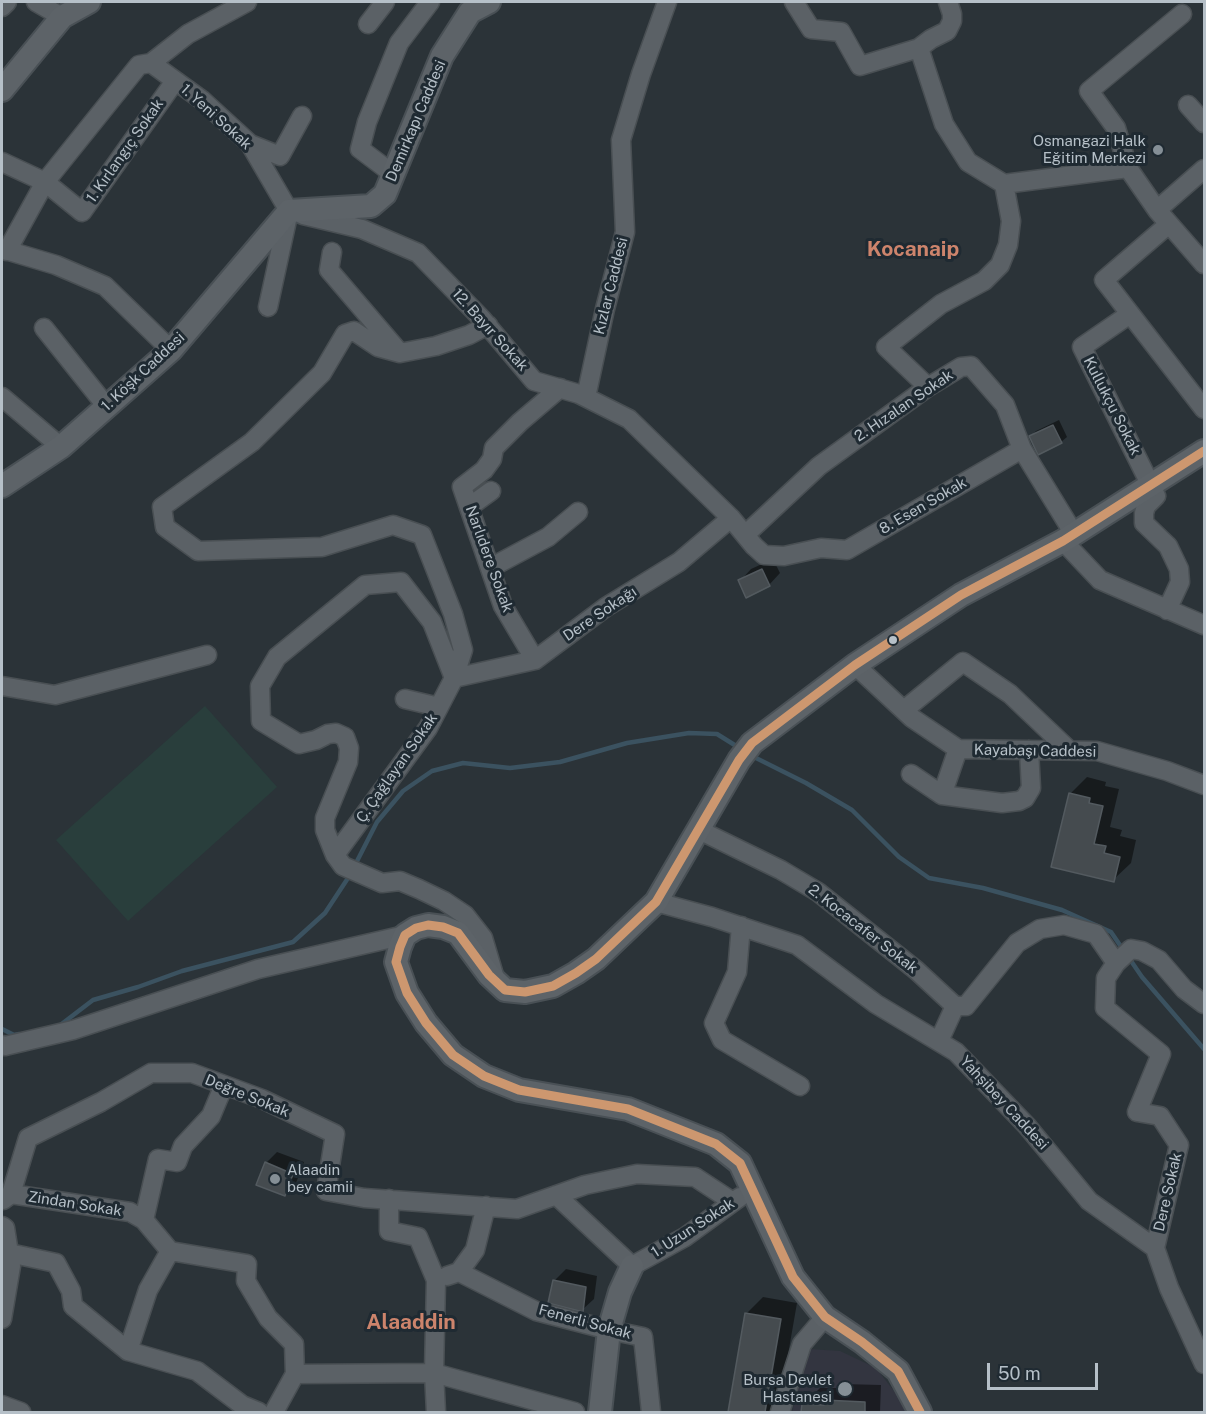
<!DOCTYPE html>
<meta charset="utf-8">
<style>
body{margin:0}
#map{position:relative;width:1206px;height:1414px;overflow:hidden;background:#2b3338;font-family:"Public Sans",sans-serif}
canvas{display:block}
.frame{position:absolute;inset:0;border:3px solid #b6c0c8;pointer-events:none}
.scale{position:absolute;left:987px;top:1363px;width:111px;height:27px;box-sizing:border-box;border:3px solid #b6c0c8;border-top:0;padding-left:8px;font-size:18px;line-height:21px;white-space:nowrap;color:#b6c0c8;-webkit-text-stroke:4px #1f2a32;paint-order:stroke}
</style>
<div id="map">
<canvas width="1206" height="1414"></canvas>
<div class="frame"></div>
<div class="scale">50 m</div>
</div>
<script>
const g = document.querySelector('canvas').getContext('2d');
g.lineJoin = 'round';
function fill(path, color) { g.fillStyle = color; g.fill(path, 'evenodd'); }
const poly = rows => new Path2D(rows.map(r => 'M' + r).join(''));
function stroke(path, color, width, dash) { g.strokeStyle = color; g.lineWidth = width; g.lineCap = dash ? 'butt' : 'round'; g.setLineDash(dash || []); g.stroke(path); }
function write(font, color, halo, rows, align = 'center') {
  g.font = font + ' "Public Sans",sans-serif'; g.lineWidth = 6; g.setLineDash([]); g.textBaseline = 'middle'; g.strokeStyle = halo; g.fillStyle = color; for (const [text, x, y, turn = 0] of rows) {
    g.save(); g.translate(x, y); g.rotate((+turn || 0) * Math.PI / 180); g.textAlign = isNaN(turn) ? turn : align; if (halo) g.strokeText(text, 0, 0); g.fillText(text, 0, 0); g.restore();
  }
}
fill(poly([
 [809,1349,840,1351,876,1368,908,1409,908,1412,792,1412]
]), '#333540');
fill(poly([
 [205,706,277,787,128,921,56,840]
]), '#293e3c');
fill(poly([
 [1059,420,1067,437,1061,442,1031,436,1036,431],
 [773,559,780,573,769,585,740,581,751,569],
 [1087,777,1106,782,1105,786,1119,789,1110,827,1122,830,1120,836,1136,840,1131,863,1113,880,1053,866,1070,794],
 [277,1152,304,1162,296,1183,284,1194,266,1163],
 [566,1269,597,1276,594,1299,582,1310,554,1281],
 [763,1297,797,1303,778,1412,729,1412,746,1314],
 [843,1384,881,1385,880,1412,803,1412,803,1405,820,1388,839,1388]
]), '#0007');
stroke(poly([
 [750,755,806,783,852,810,899,857,929,878,983,888,1062,910,1111,932,1124,951],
 [354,867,377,822,403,791,432,771,463,763,510,768,560,762,627,743,689,733,717,734,741,749],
 [1129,958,1142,977,1204,1049],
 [59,1026,93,1000,138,987,182,971,293,942,325,913,350,875],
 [2,1029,14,1035,19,1034]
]), '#3b5260', 4.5);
const building = poly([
 [1053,425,1062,443,1038,455,1029,436,1053,425],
 [762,569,770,586,746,598,738,580,762,569],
 [1069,793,1090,798,1089,803,1103,806,1094,844,1106,846,1104,853,1120,857,1114,882,1051,867,1069,793],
 [265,1162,293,1174,285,1196,256,1185,265,1162],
 [553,1280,586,1287,583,1312,548,1303,553,1280],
 [745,1313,781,1319,765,1412,728,1412,745,1313],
 [824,1400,865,1402,865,1412,801,1412,802,1404,824,1405,824,1400]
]);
fill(building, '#454b4f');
stroke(building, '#535a5f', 1.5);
const minor = poly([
 [36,2,62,17],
 [794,2,811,29,841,32,860,66,919,48],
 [2,7,7,2],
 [1182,14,1089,91,1116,128,1128,168,1157,210,1204,264],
 [368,24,385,2],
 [151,63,202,100,250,144,289,211],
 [1188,105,1204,123],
 [250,144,280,156,302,116],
 [2,162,45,182,82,212,175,81],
 [393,174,360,149,367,122,399,43,430,2],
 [1004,184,1128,168],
 [1157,210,1204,169],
 [303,215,362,229,418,253,482,319,534,381,579,394,629,419,731,518,754,546,764,555,784,556,821,548,847,550,1022,449],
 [1169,224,1104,280,1204,409],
 [2,249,56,265,105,286,171,350],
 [7,251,45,182,139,65,151,63,188,34,247,2],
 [332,252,329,270,400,353],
 [268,307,289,211],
 [1130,314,1082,347,1156,496,1146,506,1144,513,1144,523,1168,546,1179,569,1180,582,1167,610],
 [44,328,107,407],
 [928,387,886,347,941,304,984,281,1000,265,1008,245,1011,221,1004,184,968,162,944,124,919,48,931,39,947,31,952,21,952,14,948,2],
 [2,397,61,447],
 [586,397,605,309,625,232,621,140,641,74,667,2],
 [469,507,491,491],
 [745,535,819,466,928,387,961,367,971,366,1005,405,1022,449,1074,534],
 [1063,541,1100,580,1204,625],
 [490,568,548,537,578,512],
 [535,660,503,606,462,487,484,470,492,459,494,448,520,422,560,388],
 [855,665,912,718,958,749,1097,751,1167,771,1204,785],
 [454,678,432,622,401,582,365,585,277,657,260,686,261,721,299,744,316,740,328,734,336,733,345,737,349,748,348,762,325,818,325,830,335,855,343,866,382,883,400,881,419,889,444,901,465,915,483,938,494,975],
 [454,678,535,660,606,607,679,562,731,518],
 [2,686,55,695,207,655],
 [405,699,439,707],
 [904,710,963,662,1010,694,1069,750],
 [911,774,942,795,1002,803,1019,801,1025,798,1031,788,1029,750],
 [942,795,958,749],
 [699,830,781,870,818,892,916,970,955,1006],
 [335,855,428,728,454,678,463,650,453,614,422,535,393,525,322,547,198,551,165,527,162,507,252,442,322,373,345,334,354,331,378,347,400,353,436,346,469,335,488,325],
 [656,902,712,917,797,945,876,1004,956,1052,1027,1126,1089,1201,1155,1248,1169,1288,1204,1364],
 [741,926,737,972,714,1023,722,1040,800,1086],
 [955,1006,966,1006,1017,943,1040,929,1064,925,1096,934,1116,963],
 [939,1041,955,1006],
 [2,1045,5,1046,73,1030,258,969,405,935],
 [11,1194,28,1138,101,1102,151,1073,192,1073,262,1099,335,1134,326,1191,364,1198,517,1209,585,1185,637,1174,695,1177,733,1202],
 [556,1195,632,1266,685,1237,740,1197],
 [389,1199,389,1231,418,1237,436,1280,434,1373,436,1412],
 [3,1200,11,1194,130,1212,144,1220,170,1251],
 [144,1220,158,1159,177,1162,183,1146,211,1116,224,1085],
 [2,1226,5,1228,11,1266,2,1319],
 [1155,1248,1179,1145,1160,1116,1137,1112,1161,1054,1105,1008,1106,978,1116,963,1131,949,1142,951,1159,960,1184,989,1204,1004],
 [170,1251,247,1264,246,1281,268,1318,294,1344,295,1374,274,1412],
 [9,1253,56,1263,71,1291,73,1306,128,1351,197,1371,242,1405,259,1412],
 [459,1272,536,1311,609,1330,643,1337,651,1412],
 [447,1276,459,1272,475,1250,486,1206],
 [128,1351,148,1290,170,1251],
 [295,1374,434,1373,575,1412],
 [2,1405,21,1412],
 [780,1412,802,1344,825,1317]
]);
const major = poly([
 [2,90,62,17,89,2],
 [2,486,61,447,171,350,289,211,371,206,385,194,442,56,470,12,489,2],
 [600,1412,609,1330,620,1292,632,1266],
 [920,1412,898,1371,862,1342,825,1317,793,1277,740,1163,716,1144,628,1109,519,1090,484,1076,453,1055,426,1023,407,993,396,962,400,947,405,935,416,928,428,925,443,927,458,933,489,975,505,990,525,992,553,986,576,973,596,959,656,902,739,760,752,743,855,665,961,595,1063,541,1204,451]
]);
stroke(minor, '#494f53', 21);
stroke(major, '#495055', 26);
stroke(minor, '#5b6166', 18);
stroke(major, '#5d6368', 22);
stroke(poly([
 [920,1412,898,1371,862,1342,825,1317,793,1277,740,1163,716,1144,628,1109,519,1090,484,1076,453,1055,426,1023,407,993,396,962,400,947,405,935,416,928,428,925,443,927,458,933,489,975,505,990,525,992,553,986,576,973,596,959,656,902,739,760,752,743,855,665,961,595,1063,541,1204,451]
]), '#cd976f', 9);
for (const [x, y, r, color] of [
 [1158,150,6,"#858f96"],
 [893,640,5,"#b6c0c8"],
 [275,1179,6,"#858f96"],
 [845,1389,8,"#858f96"]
]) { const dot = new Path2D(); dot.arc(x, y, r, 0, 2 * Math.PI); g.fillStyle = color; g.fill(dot); stroke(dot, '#1f2a32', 2); }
write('15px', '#b6c0c8', '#1f2a32', [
 ["1. Yeni Sokak",216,117,42],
 ["Demirkapı Caddesi",416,121,-67],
 ["1. Kırlangıç Sokak",125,151,-55],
 ["Kızlar Caddesi",611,286,-76],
 ["12. Bayır Sokak",490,330,48],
 ["1. Köşk Caddesi",143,372,-43],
 ["2. Hızalan Sokak",904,406,-34],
 ["Kullukçu Sokak",1112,406,63],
 ["8. Esen Sokak",923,506,-30],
 ["Narlıdere Sokak",489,559,70],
 ["Dere Sokağı",600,614,-34],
 ["Kayabaşı Caddesi",1035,751,1],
 ["Ç. Çağlayan Sokak",397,768,-55],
 ["2. Kocacafer Sokak",863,929,38],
 ["Değre Sokak",247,1096,22],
 ["Yahşibey Caddesi",1004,1103,47],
 ["Dere Sokak",1168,1192,-77],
 ["Zindan Sokak",75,1204,9],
 ["1. Uzun Sokak",693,1228,-33],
 ["Fenerli Sokak",585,1322,15]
]);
write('15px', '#b6c0c8', '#1f2a32', [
 ["Osmangazi Halk",1146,141],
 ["Eğitim Merkezi",1146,158],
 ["Alaadin",287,1170,"left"],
 ["bey camii",287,1187,"left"],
 ["Bursa Devlet",832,1380],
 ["Hastanesi",832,1397]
], 'right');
write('bold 21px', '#cd846c', '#1f2a32', [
 ["Kocanaip",913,250],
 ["Alaaddin",411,1323]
]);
</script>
